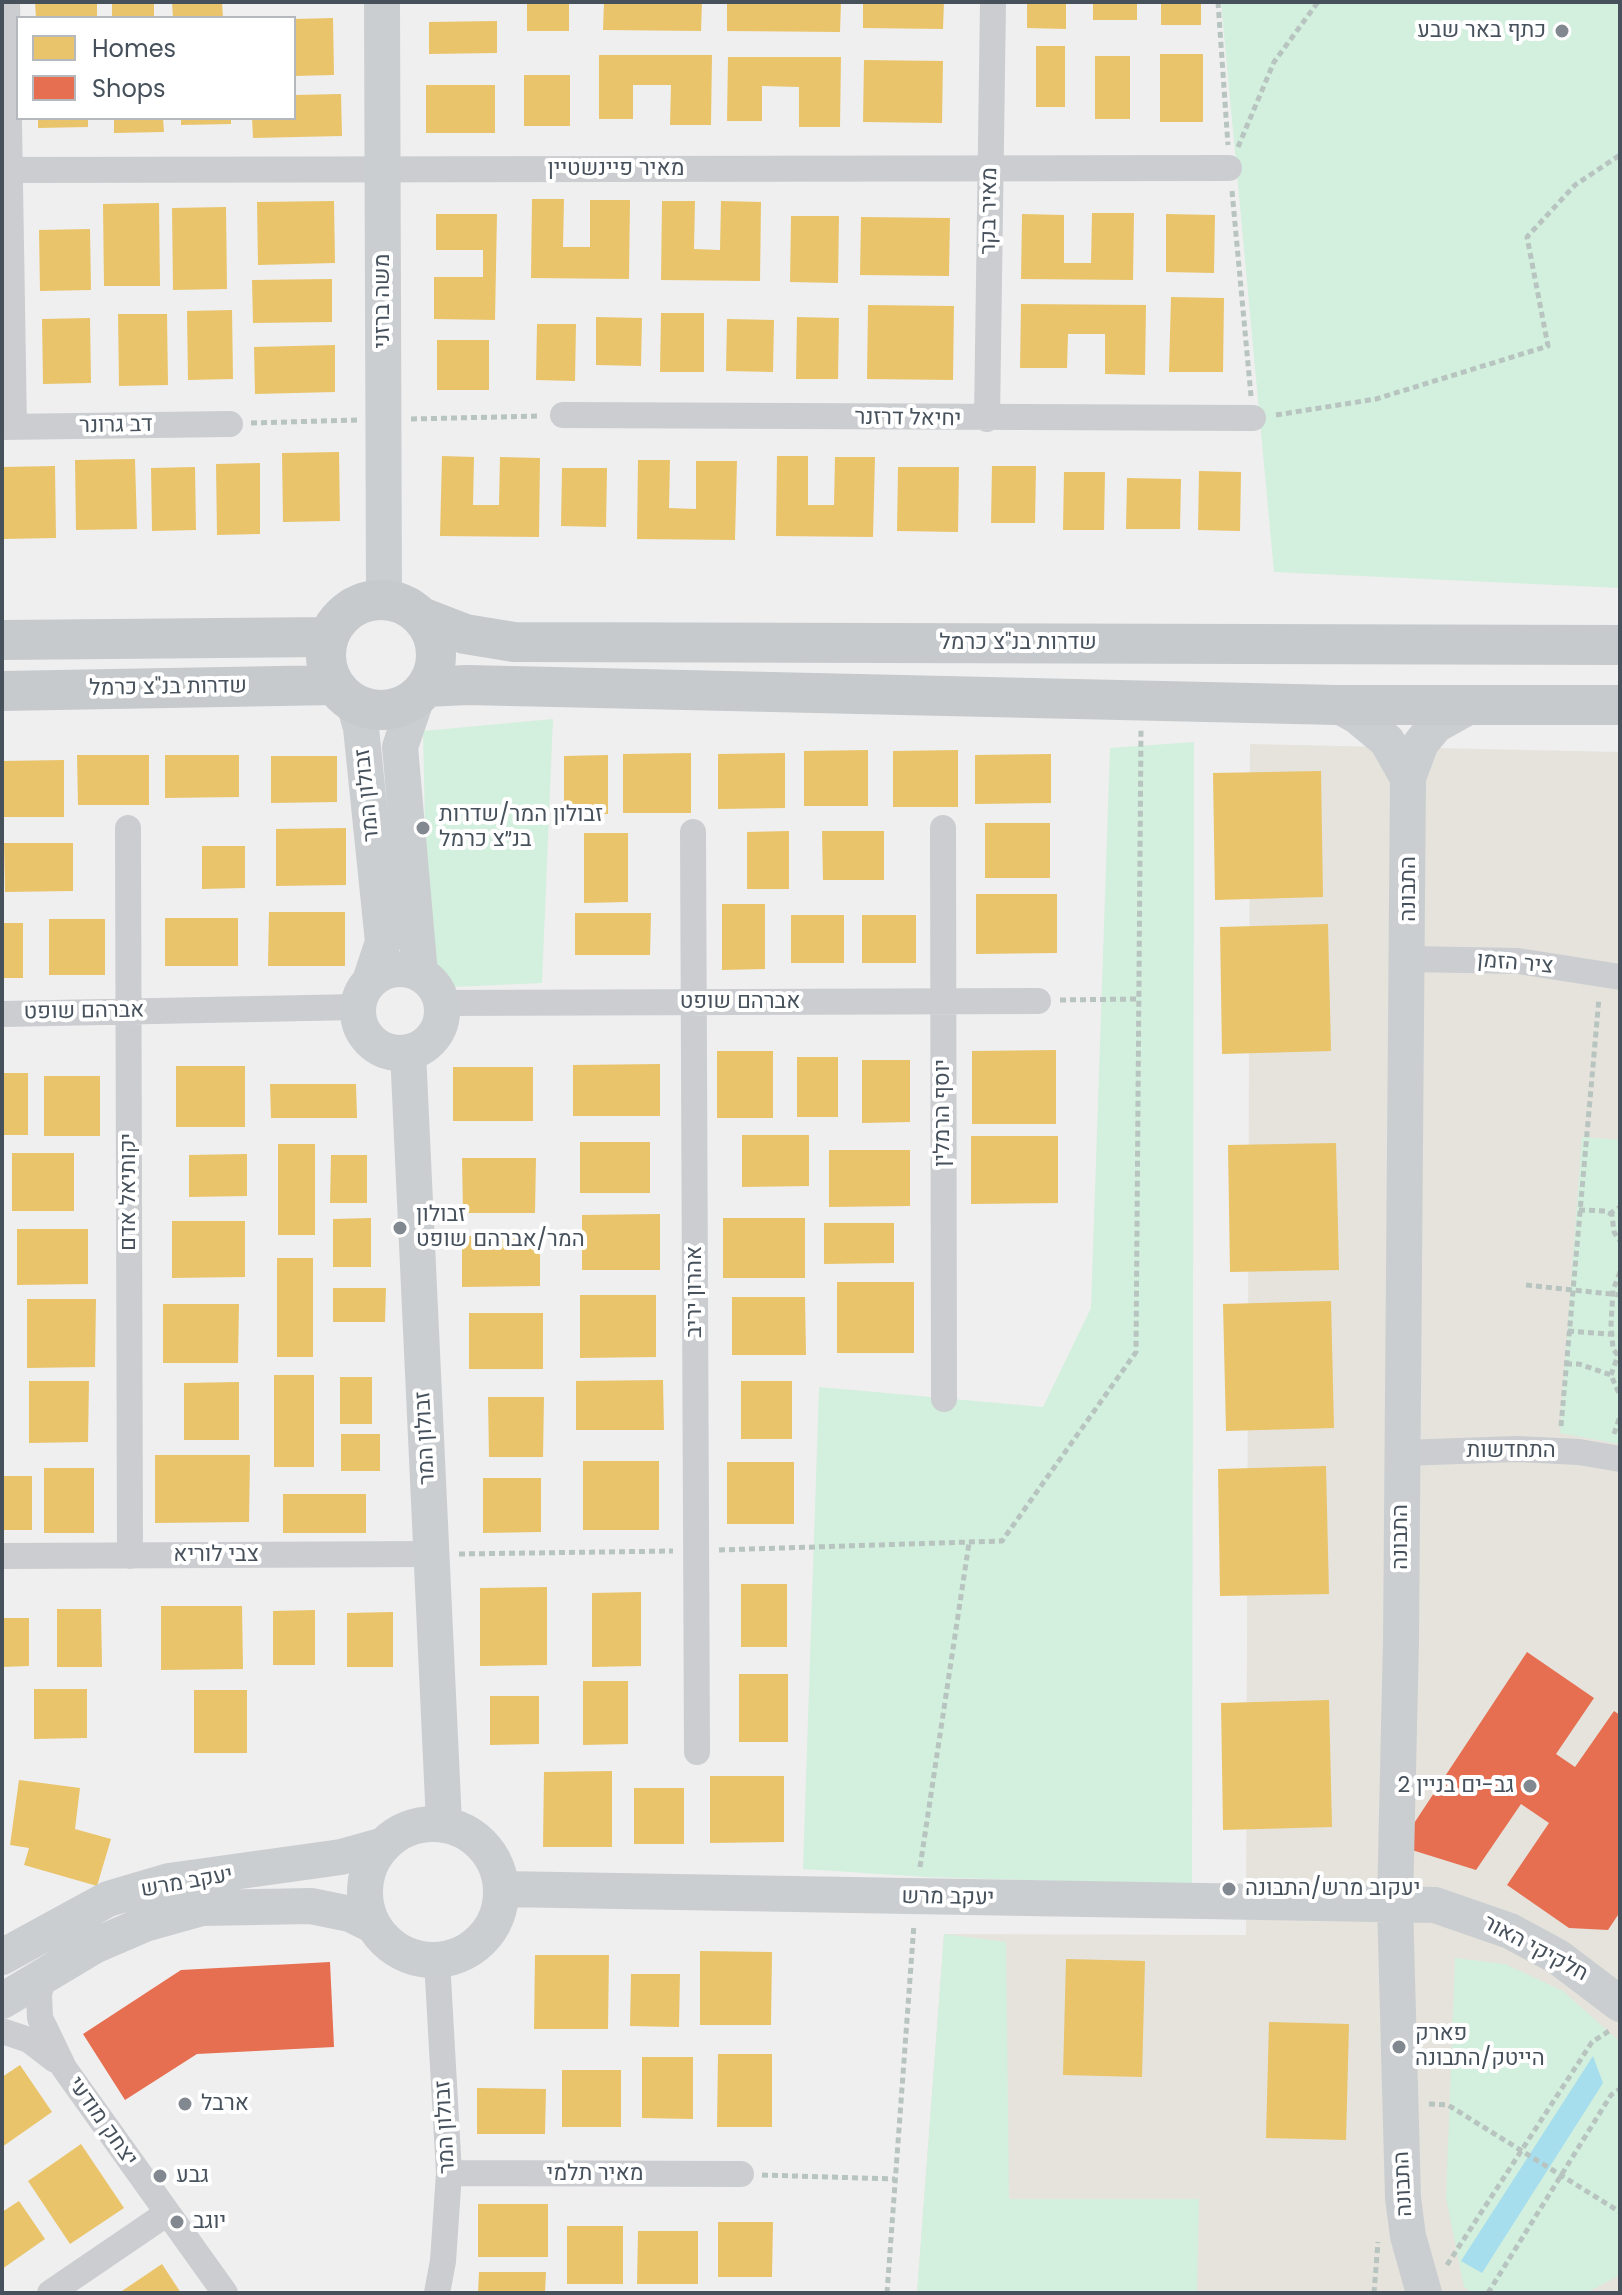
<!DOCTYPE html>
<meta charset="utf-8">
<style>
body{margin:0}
#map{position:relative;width:1622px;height:2295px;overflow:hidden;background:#f0efef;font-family:Poppins,sans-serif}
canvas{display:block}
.frame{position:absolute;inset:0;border:4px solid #46515c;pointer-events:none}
.legend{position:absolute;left:16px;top:16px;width:280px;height:104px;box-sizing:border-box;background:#fff;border:2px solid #b5b9be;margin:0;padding:10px 14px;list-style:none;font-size:24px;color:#46515c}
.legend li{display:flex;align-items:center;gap:16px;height:40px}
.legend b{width:40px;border:2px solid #b5b9be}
</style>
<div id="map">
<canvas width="1622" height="2295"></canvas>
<div class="frame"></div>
<ul class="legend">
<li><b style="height:22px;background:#e9c46a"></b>Homes</li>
<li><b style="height:22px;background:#e76f51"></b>Shops</li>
</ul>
</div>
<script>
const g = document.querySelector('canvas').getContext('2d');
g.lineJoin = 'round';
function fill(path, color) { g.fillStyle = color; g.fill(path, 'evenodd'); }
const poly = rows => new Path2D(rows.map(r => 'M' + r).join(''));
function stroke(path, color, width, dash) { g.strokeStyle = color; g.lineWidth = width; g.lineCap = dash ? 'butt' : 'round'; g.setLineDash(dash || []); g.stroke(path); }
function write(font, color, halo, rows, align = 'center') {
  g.font = font + ' Poppins,Heebo,sans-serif'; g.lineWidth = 8; g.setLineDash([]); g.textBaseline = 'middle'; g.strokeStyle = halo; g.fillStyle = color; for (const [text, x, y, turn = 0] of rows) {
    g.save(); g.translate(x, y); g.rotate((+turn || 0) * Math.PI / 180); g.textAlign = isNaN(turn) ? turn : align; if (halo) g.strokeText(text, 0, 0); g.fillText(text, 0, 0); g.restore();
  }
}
fill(poly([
 [1250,744,1620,752,1620,2293,917,2293,944,1934,1246,1935]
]), '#e5e3dc');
fill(poly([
 [1221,2,1620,2,1620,588,1274,572],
 [553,719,542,983,453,987,428,966,423,731],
 [1194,742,1192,1885,925,1877,803,1869,819,1387,1043,1407,1091,1308,1110,748],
 [1582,1137,1620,1140,1620,1444,1560,1433],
 [944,1934,1006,1942,1009,2199,1199,2199,1197,2293,917,2293],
 [1455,1958,1505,1964,1563,1991,1620,2042,1620,2275,1586,2293,1472,2293,1464,2287,1446,2198]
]), '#d3efde');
fill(poly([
 [1593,2056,1603,2083,1482,2273,1461,2261]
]), '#a6deee');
fill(poly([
 [35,2,97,2,97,18,36,18],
 [112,2,154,2,154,18,112,18],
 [172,2,222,2,223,18,173,18],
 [527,2,569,2,569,31,527,31],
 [604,2,702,2,701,31,603,30],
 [727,2,841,2,840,32,727,31],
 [863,2,944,2,943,29,863,28],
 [1027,2,1066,2,1066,29,1027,28],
 [1093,2,1137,2,1137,20,1093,20],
 [1161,2,1201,2,1201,25,1161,25],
 [333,18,334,75,294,76,294,19],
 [497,21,497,53,429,54,429,22],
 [1036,46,1065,46,1065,107,1036,107],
 [1160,54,1203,54,1203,122,1160,122],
 [599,55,712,55,711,125,670,125,671,85,633,85,633,119,599,119],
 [1095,56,1130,56,1130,119,1095,119],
 [728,57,841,57,840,127,799,127,799,87,762,86,762,121,727,121],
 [864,60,943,61,942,123,863,122],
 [524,75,570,75,570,126,524,126],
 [426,85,495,85,495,133,426,133],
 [341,94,342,136,253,138,252,118,294,118,294,95],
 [38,118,88,118,88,127,38,128],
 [114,118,163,118,164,132,114,133],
 [181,118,231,118,231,124,181,125],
 [532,199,564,199,563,247,590,247,590,200,630,200,629,279,531,278],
 [334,201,335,263,258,265,257,202],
 [662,201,695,201,694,249,720,250,721,201,761,202,760,281,661,280],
 [159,203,160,286,104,286,103,204],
 [226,207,227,289,173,290,172,208],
 [1092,213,1134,213,1133,280,1021,279,1022,214,1064,215,1064,263,1091,263],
 [436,214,497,214,495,320,434,319,434,277,483,277,483,250,436,250],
 [1166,214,1215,215,1214,273,1166,272],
 [791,216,839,216,838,283,790,282],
 [861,217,950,218,949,276,860,275],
 [90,229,91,290,40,291,39,230],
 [332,279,332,322,253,323,252,280],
 [1171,297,1224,298,1223,372,1169,372],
 [1021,304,1146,305,1145,375,1105,374,1105,334,1068,334,1067,368,1020,368],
 [868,305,954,306,953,380,867,379],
 [232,310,233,379,188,380,187,311],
 [661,313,704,313,704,372,660,372],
 [118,314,167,314,168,385,119,386],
 [596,317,642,318,641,366,596,365],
 [797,317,839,318,838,379,796,379],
 [90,318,91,383,43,384,42,319],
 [727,319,774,320,773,372,726,371],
 [537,324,576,324,575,381,536,380],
 [437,340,489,340,489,390,437,390],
 [335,345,335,392,255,394,254,347],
 [339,452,340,521,283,522,282,453],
 [442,456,474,457,473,505,499,505,500,457,540,458,539,537,440,536],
 [777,456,808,456,808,505,834,505,835,457,875,457,873,537,776,536],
 [135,459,137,529,76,530,75,460],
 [638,460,670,460,669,508,696,509,696,461,737,461,735,540,637,539],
 [260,463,260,534,217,535,216,464],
 [55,466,56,538,2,539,2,467],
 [992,466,1036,466,1035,523,991,523],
 [195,467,196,530,152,531,151,468],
 [898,467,959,467,958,532,897,531],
 [562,468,607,468,606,527,561,526],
 [1199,471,1241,472,1240,531,1198,530],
 [1064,472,1105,472,1104,530,1063,530],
 [1127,478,1181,479,1180,529,1126,529],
 [868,750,868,806,804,806,804,751],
 [958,750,958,807,893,807,893,751],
 [691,753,691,813,623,813,623,754],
 [785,753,785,808,718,809,718,754],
 [1051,754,1051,803,975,804,975,755],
 [77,755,149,755,149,805,78,805],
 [165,755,239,755,239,797,165,798],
 [608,755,608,814,564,814,564,756],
 [271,756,337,756,337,802,271,803],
 [64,760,64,817,2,817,2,761],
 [1321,771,1323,897,1215,900,1213,773],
 [985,823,1050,823,1050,878,985,878],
 [346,828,346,885,276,886,276,829],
 [789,831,789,889,747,889,747,832],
 [822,831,884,831,884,880,823,880],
 [584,833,628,833,628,902,584,903],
 [4,843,73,843,73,891,5,892],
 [202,846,245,846,245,888,202,889],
 [976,894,1057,894,1057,953,976,954],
 [722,904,765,904,765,969,722,970],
 [269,912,345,912,345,966,268,966],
 [575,913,651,913,650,955,575,955],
 [791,915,844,915,844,963,791,963],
 [862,915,916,915,916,963,862,963],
 [165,918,238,918,238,966,165,966],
 [49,919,105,919,105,975,49,975],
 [2,923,23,923,23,978,2,978],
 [1328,924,1331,1051,1222,1054,1220,927],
 [1056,1050,1056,1124,972,1124,972,1051],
 [717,1051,773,1051,773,1118,717,1118],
 [797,1057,838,1057,838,1117,797,1117],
 [862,1060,910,1060,910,1122,862,1123],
 [660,1064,660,1116,573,1116,573,1065],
 [176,1066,245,1066,245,1127,176,1127],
 [453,1067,533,1067,533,1121,453,1121],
 [2,1073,28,1073,28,1135,2,1135],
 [44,1076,100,1076,100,1136,44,1136],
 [270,1084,356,1084,357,1118,271,1118],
 [742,1135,809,1135,809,1186,742,1187],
 [971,1136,1058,1136,1058,1203,971,1204],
 [580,1142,650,1142,650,1193,580,1193],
 [1336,1143,1339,1270,1230,1272,1228,1145],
 [278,1144,315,1144,315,1235,278,1235],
 [829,1150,910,1150,910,1206,829,1207],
 [12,1153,74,1153,74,1211,12,1211],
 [247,1154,247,1196,189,1197,189,1155],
 [331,1155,367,1155,367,1203,330,1203],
 [462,1158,536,1158,535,1213,463,1213],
 [660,1214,660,1270,582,1270,582,1215],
 [371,1218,371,1267,333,1267,333,1219],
 [723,1218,805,1218,805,1278,723,1278],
 [172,1221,245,1221,245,1277,172,1278],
 [824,1223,894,1223,894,1263,824,1264],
 [17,1229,88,1229,88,1284,17,1285],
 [462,1236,540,1236,540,1286,462,1287],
 [277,1258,313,1258,313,1357,277,1357],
 [837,1282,914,1282,914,1353,837,1353],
 [333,1288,386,1288,385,1322,333,1322],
 [580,1295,656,1295,656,1357,580,1358],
 [732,1297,805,1297,806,1355,732,1355],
 [27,1299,96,1299,95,1367,27,1368],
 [1331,1301,1334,1428,1226,1431,1223,1304],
 [163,1304,239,1304,238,1363,163,1363],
 [469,1313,543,1313,543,1369,469,1369],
 [274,1375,314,1375,314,1467,274,1467],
 [340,1377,372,1377,372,1424,340,1424],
 [663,1380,664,1430,576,1430,576,1381],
 [29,1381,89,1381,88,1442,29,1443],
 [741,1381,792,1381,792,1439,741,1439],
 [239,1382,239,1440,184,1440,184,1383],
 [488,1397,544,1397,543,1457,489,1457],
 [341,1434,380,1434,380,1471,341,1471],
 [155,1455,250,1455,249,1522,155,1523],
 [583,1461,659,1461,659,1530,583,1530],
 [727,1462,794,1462,794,1524,727,1524],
 [1326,1466,1329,1594,1220,1596,1218,1469],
 [44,1468,94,1468,94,1533,44,1533],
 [2,1476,32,1476,32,1530,2,1530],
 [483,1478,541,1478,541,1532,483,1533],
 [283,1494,366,1494,366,1533,283,1533],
 [741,1584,787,1584,787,1647,741,1647],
 [547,1587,547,1665,480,1666,480,1588],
 [641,1592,641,1666,592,1667,592,1593],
 [161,1606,242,1606,243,1669,161,1670],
 [57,1609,101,1609,102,1667,57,1667],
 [315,1610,315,1665,273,1665,273,1611],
 [393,1612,393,1667,347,1667,347,1613],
 [2,1618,29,1618,29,1666,2,1667],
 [739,1674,788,1674,788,1742,739,1742],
 [583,1681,628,1681,628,1744,583,1745],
 [34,1689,87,1689,87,1738,34,1739],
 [194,1690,247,1690,247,1753,194,1753],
 [490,1696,539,1696,539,1744,490,1745],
 [1329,1700,1332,1827,1223,1830,1221,1703],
 [612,1771,612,1847,543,1847,544,1772],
 [710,1776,784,1776,784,1842,710,1843],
 [19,1780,80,1788,75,1829,111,1839,97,1886,24,1865,29,1848,10,1845],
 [634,1788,684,1788,684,1844,634,1844],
 [700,1951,772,1952,771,2025,700,2025],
 [535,1955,609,1955,608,2029,534,2029],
 [1066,1959,1145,1961,1142,2077,1063,2075],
 [631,1974,680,1974,679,2027,630,2026],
 [1269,2022,1349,2024,1346,2140,1266,2138],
 [718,2054,772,2054,772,2127,717,2127],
 [642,2057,693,2057,693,2119,642,2118],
 [20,2065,52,2112,2,2147,2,2077],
 [562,2070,621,2070,621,2127,562,2127],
 [477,2088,546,2089,545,2134,477,2134],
 [81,2144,124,2208,70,2244,28,2181],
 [19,2201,45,2239,2,2269,2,2212],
 [478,2204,548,2204,548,2257,478,2257],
 [718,2222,773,2222,772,2277,718,2277],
 [567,2226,623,2226,623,2284,567,2284],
 [638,2231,698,2231,698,2284,637,2284],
 [162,2264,181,2293,119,2293],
 [479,2272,546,2272,545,2293,478,2293]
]), '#e9c46a');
fill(poly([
 [1527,1652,1594,1698,1556,1754,1575,1767,1614,1711,1620,1715,1620,1912,1608,1930,1569,1928,1507,1885,1549,1823,1521,1804,1476,1870,1399,1846],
 [330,1962,334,2047,197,2054,125,2100,83,2034,181,1970]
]), '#e76f51');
stroke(poly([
 [1218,2,1228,145],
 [1238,147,1274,62,1318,2],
 [1232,191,1251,396],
 [1276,415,1376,399,1548,346,1527,237,1575,185,1620,155],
 [411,419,541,416],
 [251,423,357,420],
 [1060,1000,1139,999],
 [1579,1210,1606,1211,1612,1215,1614,1232,1620,1241],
 [1609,1214,1620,1207],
 [1620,1272,1613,1290,1611,1324,1613,1349,1620,1358],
 [1526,1285,1620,1295],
 [1568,1331,1620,1335],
 [1566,1364,1579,1364,1611,1375,1620,1396],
 [1611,1375,1618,1355],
 [1561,1426,1599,998],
 [1614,1434,1620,1416],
 [719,1550,1002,1541,1136,1352,1141,729],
 [459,1554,673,1551],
 [920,1867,969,1543],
 [1429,2104,1448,2105,1620,2212],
 [762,2175,895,2179],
 [1447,2265,1592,2042,1609,2031],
 [887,2293,914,1924],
 [1374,2293,1378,2242],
 [1488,2293,1611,2095,1620,2089]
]), '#b8c4c0', 5, [6, 4]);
stroke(poly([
 [7,2,14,427],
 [2,170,1229,168],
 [563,415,1253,418],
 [987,419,993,2],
 [2,427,230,424],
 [128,828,130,1556],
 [943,828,944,1399],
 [693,832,697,1752],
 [1409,959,1518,961,1620,977],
 [442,1003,1038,1001],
 [2,1014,358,1007],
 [1402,1453,1517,1449,1579,1452,1620,1459],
 [2,1556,431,1554],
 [45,1972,39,1994,40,2018,64,2068,225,2293],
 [2,2031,29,2040,55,2060],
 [449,2173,741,2174],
 [50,2293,166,2214],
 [437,2293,443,2261,449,2173,437,1960]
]), '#cbcdd0', 26);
stroke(poly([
 [382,2,384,600],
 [417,697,400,747,420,974],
 [354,703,361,728,383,942,370,981],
 [1337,705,1357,716,1387,741,1408,778],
 '358 1011a42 42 0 1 1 84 0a42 42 0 1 1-84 0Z',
 [408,1052,444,1823],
 '365 1892a68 68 0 1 1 136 0a68 68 0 1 1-136 0Z',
 [502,1889,1435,1905,1510,1931,1558,1957,1620,2004],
 [2,1957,108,1899,169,1881,341,1857,384,1845],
 [2,2001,94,1946,145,1924,202,1908,311,1906,350,1914,374,1926],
 [1424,2293,1408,2236,1403,2198,1395,1903,1401,1640,1408,778,1421,743,1436,725,1470,706]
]), '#cbced1', 36);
stroke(poly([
 '326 655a55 55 0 1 1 110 0a55 55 0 1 1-110 0Z',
 [421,617,465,634,514,642,1620,645],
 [2,640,329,637],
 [426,687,467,685,1337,705,1620,705],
 [2,691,335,685]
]), '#c6cacd', 40);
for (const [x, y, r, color] of [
 [1562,31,8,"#82888f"],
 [423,828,8,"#82888f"],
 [400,1228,8,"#82888f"],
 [1530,1786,8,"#82888f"],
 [1229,1889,8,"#82888f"],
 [1399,2047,8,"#82888f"],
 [185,2104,8,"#82888f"],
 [160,2176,8,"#82888f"],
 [177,2222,8,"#82888f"]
]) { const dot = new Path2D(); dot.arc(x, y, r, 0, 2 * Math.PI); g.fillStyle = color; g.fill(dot); stroke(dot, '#fff', 3); }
write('22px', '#46515c', '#fff', [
 ["כתף באר שבע",1546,31,"right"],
 ["זבולון המר/שדרות",439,815],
 ["בנ״צ כרמל",439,840],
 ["זבולון",416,1215],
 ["המר/אברהם שופט",416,1240],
 ["גב-ים בניין 2",1514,1786,"right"],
 ["יעקוב מרש/התבונה",1245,1889],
 ["פארק",1415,2034],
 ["הייטק/התבונה",1415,2059],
 ["ארבל",201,2104],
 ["גבע",176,2176],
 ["יוגב",193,2222]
], 'left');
write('22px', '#46515c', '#fff', [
 ["מאיר פיינשטיין",616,169],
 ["מאיר בקר",990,211,-89],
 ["משה ברזני",383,301,-90],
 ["יחיאל דרזנר",908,419,1],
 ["דב גרונר",116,426,-1],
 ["שדרות בנ\"צ כרמל",1018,643],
 ["שדרות בנ\"צ כרמל",168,688,-1],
 ["זבולון המר",368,795,-96],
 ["התבונה",1409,889,-90],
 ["ציר הזמן",1515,964,5],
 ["אברהם שופט",740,1002],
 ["אברהם שופט",84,1012,-1],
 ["יוסף הרמלין",943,1113,-90],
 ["יקותיאל אדם",129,1192,-90],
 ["אהרון יריב",695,1292,-90],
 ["זבולון המר",426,1438,-93],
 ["התחדשות",1511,1451],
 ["התבונה",1401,1537,-90],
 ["צבי לוריא",216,1555],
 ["יעקב מרש",187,1883,-10],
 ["יעקב מרש",948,1898,1],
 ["חלקיקי האור",1535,1949,28],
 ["יצחק מודעי",102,2122,55],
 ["זבולון המר",446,2127,-93],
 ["מאיר תלמי",595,2174],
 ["התבונה",1404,2184,-93]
]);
</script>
